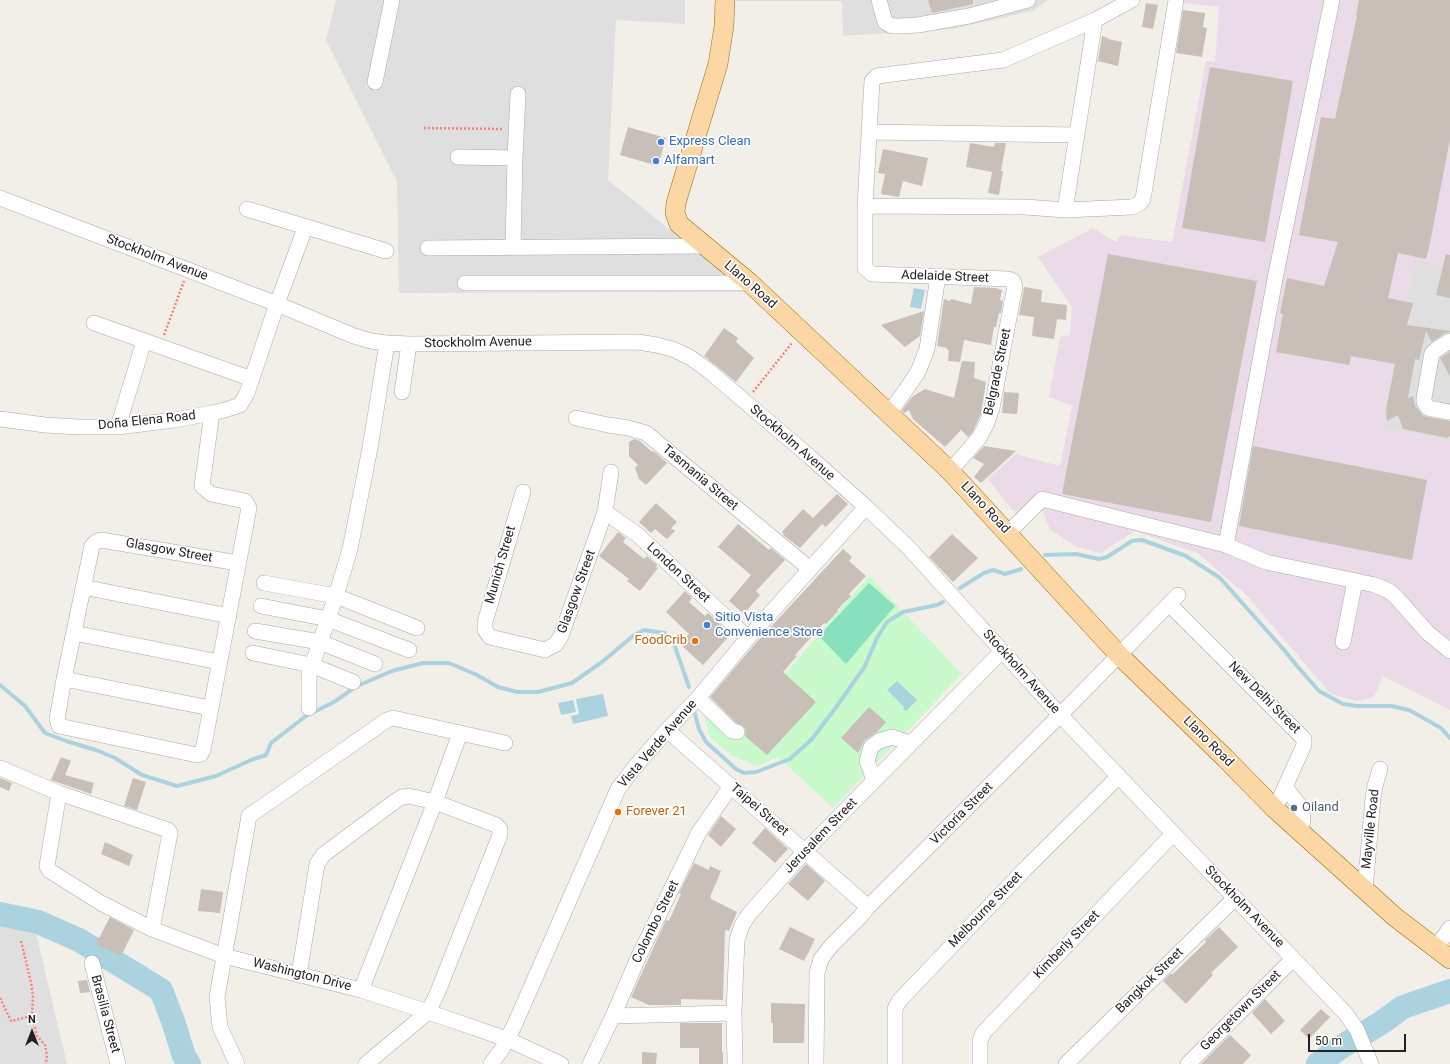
<!DOCTYPE html>
<meta charset="utf-8">
<style>
body{margin:0}
#map{position:relative;width:1450px;height:1064px;overflow:hidden;background:#f2efe9;font-family:Roboto,sans-serif}
canvas{display:block}
.north{position:absolute;left:12px;top:1012px;width:40px;height:40px;-webkit-text-stroke:3px #fff;paint-order:stroke;rotate:0deg;font-size:11px;font-weight:700;line-height:16px;text-align:center;color:#222}
.north::after{content:'';display:block;margin:auto;width:14px;height:18px;background:#222;clip-path:polygon(50% 0,100% 100%,50% 72%,0 100%)}
.scale{position:absolute;left:1308px;top:1034px;width:98px;height:18px;box-sizing:border-box;border:2px solid #222;border-top:0;padding-left:5px;font-size:12px;line-height:14px;white-space:nowrap;color:#222;-webkit-text-stroke:3px #fff;paint-order:stroke}
</style>
<div id="map">
<canvas width="1450" height="1064"></canvas>
<div class="north">N</div>
<div class="scale">50 m</div>
</div>
<script>
const g = document.querySelector('canvas').getContext('2d');
g.lineJoin = 'round';
function fill(path, color) { g.fillStyle = color; g.fill(path, 'evenodd'); }
const poly = rows => new Path2D(rows.map(r => 'M' + r).join(''));
function stroke(path, color, width, dash) { g.strokeStyle = color; g.lineWidth = width; g.lineCap = dash ? 'butt' : 'round'; g.setLineDash(dash || []); g.stroke(path); }
function write(font, color, halo, rows, align = 'center') {
  g.font = font + ' Roboto,sans-serif'; g.lineWidth = 3.5; g.setLineDash([]); g.textBaseline = 'middle'; g.strokeStyle = halo; g.fillStyle = color; for (const [text, x, y, turn = 0] of rows) {
    g.save(); g.translate(x, y); g.rotate((+turn || 0) * Math.PI / 180); g.textAlign = isNaN(turn) ? turn : align; if (halo) g.strokeText(text, 0, 0); g.fillText(text, 0, 0); g.restore();
  }
}
fill(poly([
 [336,0,685,0,685,24,616,20,608,180,748,292,399,293,397,181,326,40],
 [735,0,1048,0,1033,11,952,29,843,36,842,1,735,1],
 [1415,259,1450,266,1450,441,1381,428,1398,336],
 [0,918,34,925,67,1064,0,1064]
]), '#e0dfdf');
fill(poly([
 [1184,0,1450,0,1450,266,1415,260,1398,336,1381,428,1450,441,1450,710,1383,676,1374,697,1356,701,1331,694,1245,594,1199,554,1135,531,1100,553,1077,547,1050,530,1043,511,1013,511,988,479,1016,454,1060,466,1072,406,1049,397,1060,337,1070,335,1072,307,1038,257,1093,228,1116,242,1121,235,1172,242,1206,61,1215,62,1219,7,1184,3]
]), '#ebdbe8');
fill(poly([
 [869,576,962,674,833,808,778,757,758,766,730,755,709,735,703,709,738,728]
]), '#c8facc');
fill(poly([
 [869,583,895,606,846,664,819,636]
]), '#88e0be');
fill(poly([
 [914,288,925,290,921,309,910,307],
 [897,681,917,700,906,711,903,709,904,707,887,690],
 [603,694,608,716,573,724,571,716,579,714,576,699],
 [573,700,576,712,561,715,558,703]
]), '#aad3df');
stroke(poly([
 [1045,555,1076,554,1099,559,1107,557,1132,541,1142,540,1186,556,1220,578,1285,651,1297,666,1319,691,1343,704,1357,706,1391,706,1409,710,1441,728,1450,738],
 [960,588,984,573,993,570,1005,574,1021,569],
 [0,685,25,706,45,733,66,741,96,750,115,758,142,775,177,786,216,776,251,760,266,755,271,743,306,716,334,702,357,686,392,671,423,663,449,663,477,675,498,687,517,692,538,692,572,683,602,662,633,636,644,630,665,633,674,644,689,687],
 [695,714,699,729,706,742,736,769,744,773,756,772,790,759,812,739,837,706,865,666,877,638,887,622,903,612,937,605,943,602]
]), '#aad3df', 4);
stroke(poly([
 [0,914,38,922,79,940,161,990,173,1021,184,1056,189,1064],
 [1318,1064,1341,1047,1381,1023,1403,1007,1450,991]
]), '#aad3df', 24);
fill(poly([
 [928,0,973,0,973,4,932,13],
 [1359,0,1450,0,1450,139,1430,243,1426,259,1398,253,1388,298,1413,303,1407,325,1450,331,1450,332,1445,333,1432,342,1426,331,1419,360,1415,359,1408,398,1413,396,1415,406,1423,416,1450,421,1450,437,1448,436,1448,438,1403,429,1398,415,1387,421,1386,410,1395,364,1351,356,1349,365,1276,352,1283,314,1280,313,1287,278,1324,286,1338,242,1299,235,1321,117,1335,119,1357,16,1356,16],
 [1146,3,1158,5,1153,29,1142,27],
 [1183,10,1205,13,1203,27,1207,28,1202,57,1176,53],
 [1102,36,1108,38,1108,39,1122,42,1118,66,1098,61],
 [1210,67,1293,81,1265,242,1182,228],
 [628,127,666,138,658,166,620,155],
 [970,143,994,147,995,143,1006,143,1001,171,1003,171,999,195,988,193,992,172,966,167],
 [883,149,928,158,922,186,903,181,899,197,881,194,885,174,878,173],
 [1108,254,1257,281,1211,522,1062,494],
 [1446,254,1450,255,1450,298,1436,295],
 [974,287,996,288,1002,290,1000,300,1003,301,1001,313,999,313,996,327,994,327,991,345,964,340,960,362,948,361,949,350,947,350,947,348,937,346,944,299,950,301,951,299,971,304],
 [1024,287,1042,290,1041,302,1067,305,1066,320,1057,319,1054,339,1032,336,1034,317,1019,315],
 [924,311,920,336,905,347,881,325],
 [724,328,738,338,736,342,754,358,736,382,704,356],
 [1450,352,1450,376,1440,358],
 [962,361,975,362,974,378,986,382,981,414,972,433,968,437,961,430,945,447,913,419,909,410,904,413,902,410,913,396,925,389,954,398],
 [1004,392,1019,393,1017,414,1002,413],
 [634,439,640,441,651,451,655,452,667,463,646,485,639,479,635,468,638,465,629,456,629,442],
 [984,446,1016,451,981,483,974,477,984,464,973,458],
 [1253,446,1427,480,1412,560,1239,526],
 [837,494,848,504,826,527,822,524,800,548,783,535,784,534,782,532,803,509,813,518],
 [656,503,677,522,671,528,675,531,667,539,655,529,651,533,639,522],
 [738,524,769,550,771,548,785,560,756,591,760,595,744,614,729,601,751,575,718,547],
 [618,532,626,538,623,542,644,559,647,556,657,565,656,567,658,568,640,591,627,581,629,579,599,556],
 [952,534,978,558,953,582,929,557],
 [843,549,852,557,849,561,866,576,849,594,851,596,837,610,838,611,826,624,824,623,795,655,797,656,783,672,816,702,767,755,745,736,746,730,743,726,736,723,710,697,755,644],
 [685,591,692,598,689,602,705,616,708,613,731,634,703,665,680,644,689,634,666,612],
 [869,707,886,722,877,732,865,740,858,753,841,738],
 [61,757,71,761,65,775,94,783,91,794,51,780],
 [0,778,12,783,9,791,0,787],
 [133,778,146,782,137,810,124,806],
 [721,816,736,829,721,847,708,835],
 [765,828,788,849,775,863,752,843],
 [105,842,133,855,129,866,101,854],
 [694,863,709,870,710,866,721,871,710,897,711,897,711,899,737,912,729,931,725,930,723,1000,681,999,681,1005,649,1005,631,997,666,920,669,921,681,894,679,893],
 [806,864,825,881,808,901,788,884],
 [201,889,223,892,220,913,198,911],
 [110,917,134,930,121,956,96,944],
 [790,927,815,939,804,961,779,949],
 [1219,927,1238,947,1211,973,1213,975,1186,1004,1163,981,1170,974,1173,974,1206,942,1205,940],
 [87,980,90,992,80,993,78,981],
 [1265,999,1285,1021,1271,1034,1252,1013],
 [771,1003,805,1004,804,1043,773,1043,773,1023,771,1023],
 [1321,1009,1330,1017,1309,1039,1300,1030],
 [680,1023,722,1023,722,1052,723,1052,723,1064,699,1064,699,1048,680,1048],
 [1230,1035,1251,1055,1243,1064,1201,1064],
 [642,1052,657,1053,656,1064,642,1064]
]), '#c7bfb8');
const minor = poly([
 [879,0,885,22,892,26,899,26,918,25,969,16,1028,0],
 [375,82,392,0],
 [870,132,1077,135],
 [458,157,515,158],
 [0,198,277,304,354,336,371,341,387,343,409,344,638,342,657,345,675,350,691,358,709,371,810,457,866,507,908,547,1060,715,1346,1014,1357,1030,1371,1064],
 [865,206,1025,207,1065,210,1132,207,1139,204,1143,199,1176,0],
 [247,209,386,251],
 [1065,210,1095,20],
 [513,247,515,158,518,94],
 [428,248,707,246],
 [465,283,750,283],
 [94,323,252,379],
 [1450,341,1437,349,1432,353,1424,398,1424,402,1428,408,1450,412],
 [402,392,409,344],
 [212,413,202,486,211,494,245,501,249,508,203,750,201,754,197,755,59,726,57,719,64,679,92,546,96,542,101,540,238,563],
 [889,413,903,394,918,372,927,349,938,276],
 [576,418,608,425,628,428,646,433,810,569],
 [0,419,45,425,78,427,118,427,174,420,212,413,225,410,240,405,247,393,277,304,305,228],
 [118,427,144,341],
 [950,471,979,438,987,423,992,408,1015,286,1013,281,1008,279,872,274,865,268,865,206,872,81,877,76,1003,60,1095,20,1132,0],
 [523,492,485,622,485,630,490,637,545,650,556,644,561,636,605,512,611,472],
 [605,512,638,535,748,638],
 [1008,533,1042,499,1226,545,1266,562,1375,585,1389,591,1396,597,1428,633,1450,651],
 [1226,545,1275,279,1332,0],
 [264,583,336,596,417,628],
 [83,587,229,616],
 [1169,604,1302,737,1304,740,1304,745,1275,809],
 [261,606,328,619,409,650],
 [255,631,320,642,375,664],
 [74,633,219,662],
 [1343,642,1355,581],
 [253,653,311,665,353,682],
 [64,679,210,708],
 [698,698,732,731,737,732],
 [309,708,309,674,336,596,350,549,370,448,387,343],
 [667,730,868,907],
 [0,768,59,793,168,830,170,833,152,929],
 [874,780,867,761,871,747,879,741,892,737,910,743],
 [1285,787,1300,806,1302,813,1303,820,1300,832],
 [59,793,47,866,48,868,50,871,101,903,152,929,224,956,361,990,428,1012,507,1039,561,1064],
 [1365,890,1373,798,1375,786,1380,769],
 [1435,949,1450,928],
 [92,963,118,1064],
 [299,975,317,864,323,855,394,802,402,797,409,796,435,802,496,825,500,829,500,835,437,994,428,1012,366,1064],
 [361,990,435,802,460,733],
 [613,1016,734,1013],
 [237,1064,220,1027,217,997,249,816,387,720,393,718,505,743],
 [491,1064,502,1049,514,1026,618,789,634,768,667,730,698,698,748,638,866,507],
 [590,1064,613,1016,638,958,699,832,731,786],
 [735,1064,734,1013,737,940,742,925,750,913,805,851,1002,651],
 [816,1064,817,973,821,959,831,946,860,917,868,907,1060,715,1178,595],
 [895,1064,895,1009,899,1001,1027,867,1119,776],
 [980,1064,980,1041,983,1033,1173,834],
 [1066,1064,1235,898],
 [1188,1064,1293,959]
]);
const major = poly([
 [725,0,724,26,718,64,676,203,675,213,679,224,750,283,950,471,1119,655,1225,758,1275,809,1395,917,1450,959]
]);
stroke(minor, '#a9a9a9', 16);
stroke(major, '#a06b00', 20);
stroke(poly([
 [424,128,503,129],
 [164,335,184,281],
 [753,392,792,343],
 [21,941,31,982,33,996,32,1016,37,1036,45,1045,47,1055,46,1064],
 [0,998,11,1021,32,1016]
]), '#fa8072', 2.5, [2, 2]);
stroke(minor, '#fff', 15);
stroke(major, '#fcd6a4', 19);
for (const [x, y, r, color] of [
 [661,142,4,"#3f7fe0"],
 [656,161,4,"#3f7fe0"],
 [707,625,4,"#3f7fe0"],
 [695,641,4,"#e8710a"],
 [1294,808,4,"#5c6f8a"],
 [618,812,4,"#e8710a"]
]) { const dot = new Path2D(); dot.arc(x, y, r, 0, 2 * Math.PI); g.fillStyle = color; g.fill(dot); stroke(dot, '#fff', 1.5); }
write('13px', '#366cbe', '#fff', [
 ["Express Clean",669,142],
 ["Alfamart",664,161],
 ["Sitio Vista",715,618],
 ["Convenience Store",715,633]
], 'left');
write('13px', '#222', '#fff', [
 ["Stockholm Avenue",157,258,21],
 ["Adelaide Street",945,277,2],
 ["Llano Road",750,285,41],
 ["Stockholm Avenue",478,343,-1],
 ["Belgrade Street",998,372,-78],
 ["Doña Elena Road",147,421,-6],
 ["Stockholm Avenue",792,443,41],
 ["Tasmania Street",700,478,40],
 ["Llano Road",985,508,47],
 ["Glasgow Street",169,551,10],
 ["Munich Street",501,565,-74],
 ["London Street",678,573,43],
 ["Glasgow Street",577,592,-70],
 ["Stockholm Avenue",1021,672,48],
 ["New Delhi Street",1264,698,45],
 ["Llano Road",1208,742,45],
 ["Vista Verde Avenue",658,744,-49],
 ["Taipei Street",759,810,41],
 ["Victoria Street",962,814,-45],
 ["Mayville Road",1371,829,-84],
 ["Jerusalem Street",821,836,-46],
 ["Stockholm Avenue",1244,907,46],
 ["Melbourne Street",986,910,-46],
 ["Colombo Street",656,922,-64],
 ["Kimberly Street",1067,945,-46],
 ["Washington Drive",302,975,14],
 ["Bangkok Street",1150,981,-44],
 ["Georgetown Street",1241,1011,-45],
 ["Brasilia Street",105,1014,75]
]);
write('13px', '#c56008', '#fff', [
 ["FoodCrib",687,641],
 ["Forever 21",626,812,"left"]
], 'right');
write('13px', '#4e5e75', '#fff', [
 ["Oiland",1302,808]
], 'left');
</script>
